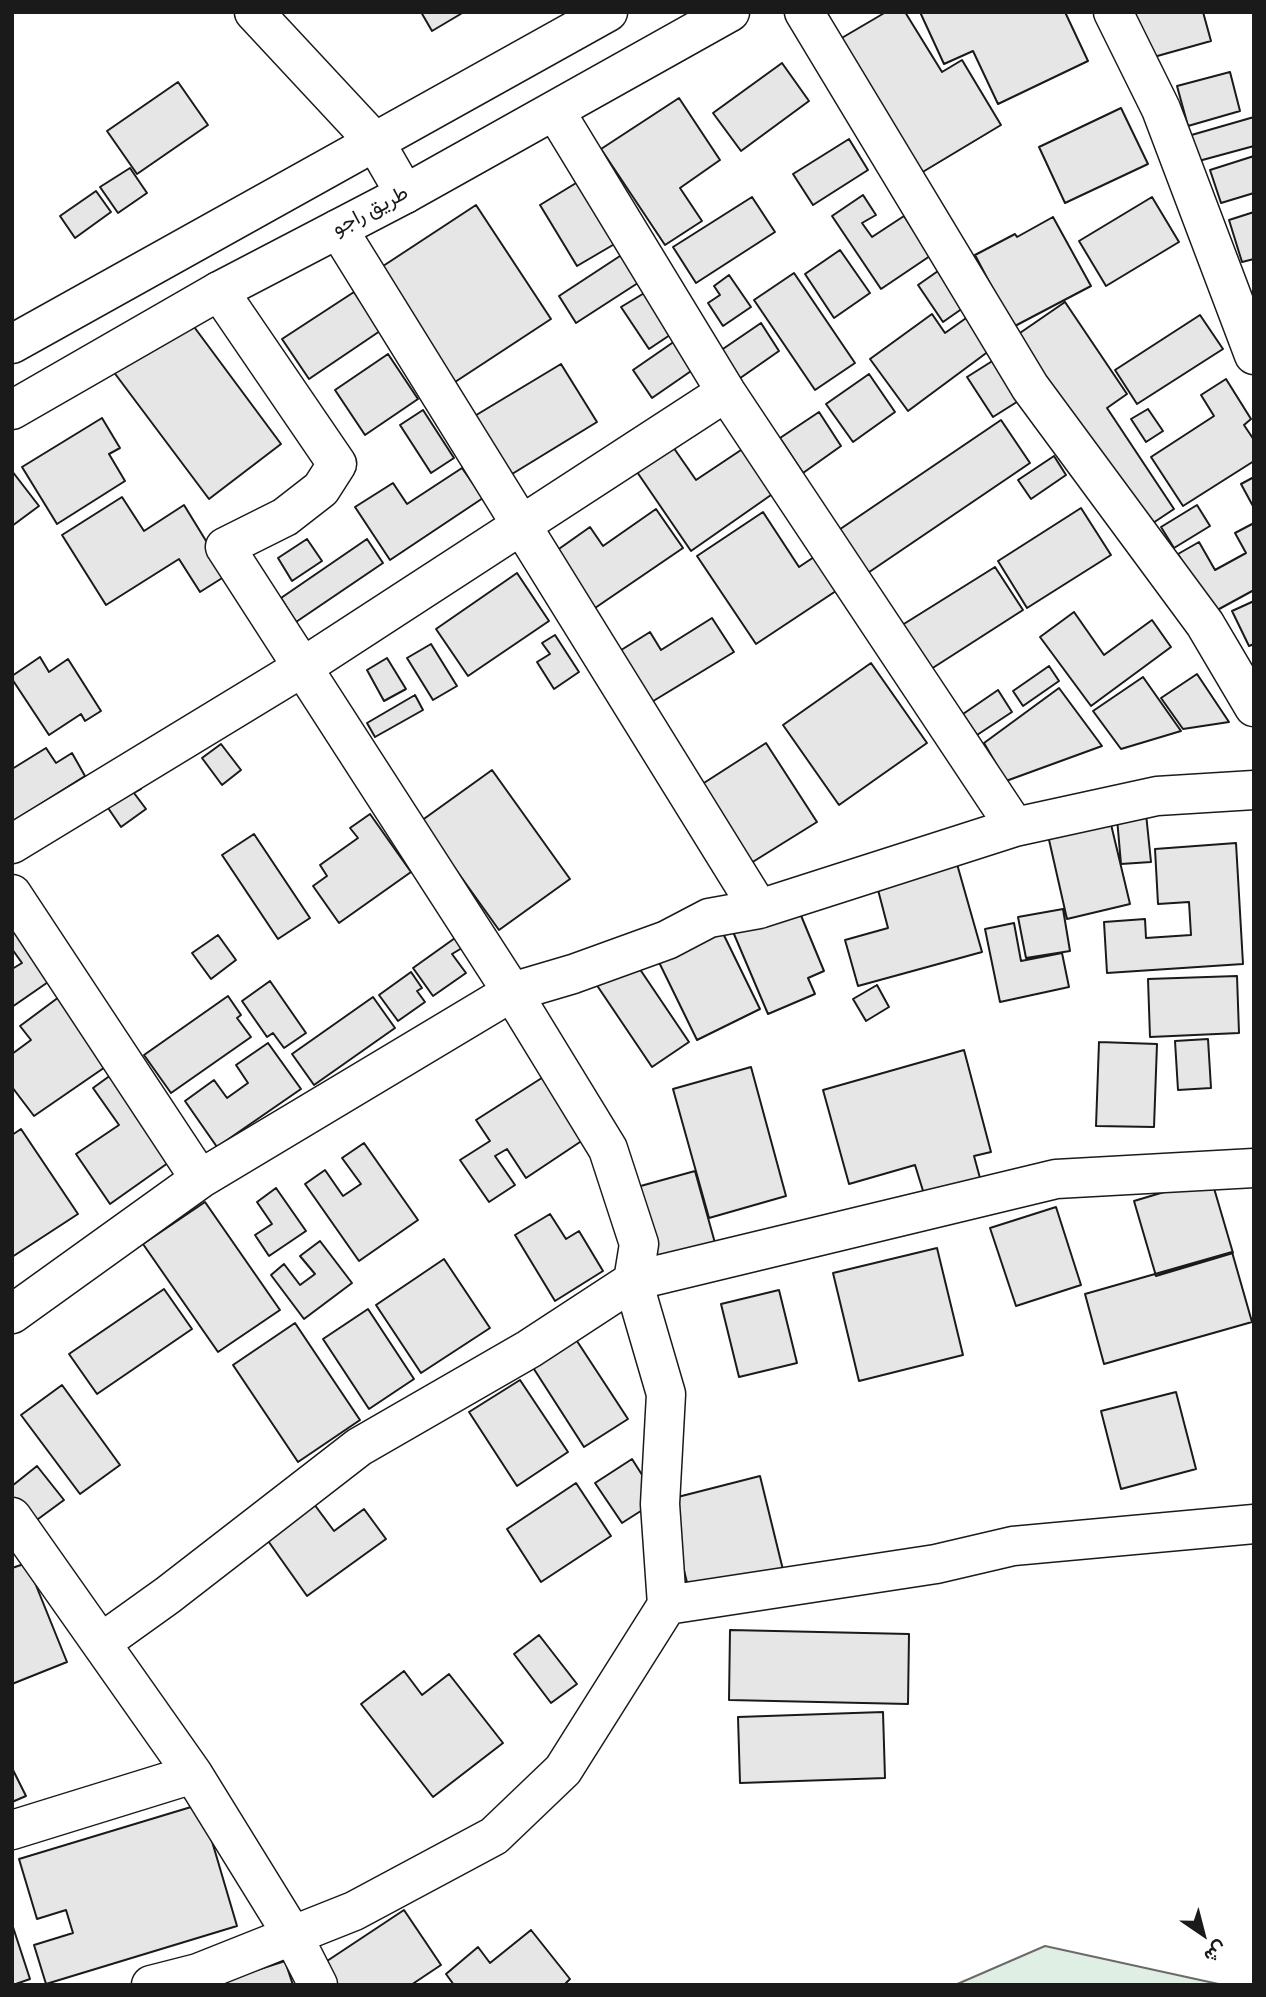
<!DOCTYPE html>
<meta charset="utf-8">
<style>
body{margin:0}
#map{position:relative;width:1266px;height:1997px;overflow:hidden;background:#fff;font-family:"Source Sans 3",Vazirmatn,sans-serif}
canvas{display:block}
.frame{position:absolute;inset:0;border:14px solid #1a1a1a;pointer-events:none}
.north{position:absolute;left:1168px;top:1899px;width:70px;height:70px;-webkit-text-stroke:5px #fff;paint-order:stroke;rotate:145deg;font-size:19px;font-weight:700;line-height:28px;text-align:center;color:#1a1a1a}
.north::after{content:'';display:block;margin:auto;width:24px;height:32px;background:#1a1a1a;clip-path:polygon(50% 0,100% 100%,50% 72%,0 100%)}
</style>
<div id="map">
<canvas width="1266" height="1997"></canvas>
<div class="frame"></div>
<div class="north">ش</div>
</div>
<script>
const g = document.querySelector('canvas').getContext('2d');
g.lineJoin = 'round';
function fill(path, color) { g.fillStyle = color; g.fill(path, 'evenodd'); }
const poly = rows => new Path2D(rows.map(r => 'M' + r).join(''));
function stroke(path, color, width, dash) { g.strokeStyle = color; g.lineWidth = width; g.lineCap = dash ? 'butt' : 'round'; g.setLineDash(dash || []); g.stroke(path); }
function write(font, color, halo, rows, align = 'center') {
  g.font = font + ' "Source Sans 3",Vazirmatn,sans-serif'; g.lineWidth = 5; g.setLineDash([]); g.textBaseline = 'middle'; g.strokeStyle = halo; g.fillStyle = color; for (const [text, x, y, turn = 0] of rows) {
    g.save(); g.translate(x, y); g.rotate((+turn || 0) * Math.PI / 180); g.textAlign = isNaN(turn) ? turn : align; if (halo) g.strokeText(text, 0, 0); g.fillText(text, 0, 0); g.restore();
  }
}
const green = poly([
 [1045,1946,1223,1985,955,1985,1045,1946]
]);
fill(green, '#e0efe3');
stroke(green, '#6a6a6a', 2);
const building = poly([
 [421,12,464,12,432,31,421,12],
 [886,12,905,12,942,72,962,60,1001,125,921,173,840,39,886,12],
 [920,12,1065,12,1088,61,998,104,973,51,944,64,920,12],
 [1129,12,1203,12,1211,41,1143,60,1129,12],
 [782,63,809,101,741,151,713,113,782,63],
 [1230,72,1240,111,1188,126,1177,86,1230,72],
 [178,82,208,125,137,174,107,131,178,82],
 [679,98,720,160,680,188,702,221,665,245,601,149,679,98],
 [1121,108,1148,164,1065,203,1039,147,1121,108],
 [1254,117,1254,146,1195,162,1188,136,1254,117],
 [849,139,868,170,813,205,793,174,849,139],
 [1254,156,1254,193,1221,203,1210,170,1254,156],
 [130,168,147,193,118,213,100,187,130,168],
 [581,180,618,242,577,266,540,205,581,180],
 [96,191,111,212,75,238,60,216,96,191],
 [863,195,876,215,862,223,872,237,904,216,930,256,881,289,832,216,863,195],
 [752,197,775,232,696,283,673,247,752,197],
 [1152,197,1179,242,1106,286,1079,241,1152,197],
 [476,205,551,319,452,384,377,270,476,205],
 [1254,212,1254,259,1242,262,1229,220,1254,212],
 [1053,217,1091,286,1013,327,975,255,1015,234,1017,237,1053,217],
 [840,250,870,293,834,318,805,274,840,250],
 [623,254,641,281,576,323,559,296,623,254],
 [938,271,963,308,943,322,918,285,938,271],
 [794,273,855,363,815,390,754,300,794,273],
 [729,275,751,307,723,326,708,303,720,295,714,286,729,275],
 [354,292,380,331,309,379,282,339,354,292],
 [646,292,673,333,649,349,621,307,646,292],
 [1065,302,1127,394,1107,408,1174,509,1147,527,1017,335,1065,302],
 [932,314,945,333,969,316,993,348,908,411,870,359,932,314],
 [1200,315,1223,349,1137,404,1115,370,1200,315],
 [186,316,281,444,209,499,113,371,186,316],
 [761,323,779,351,736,381,717,353,761,323],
 [675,341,694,369,652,398,633,370,675,341],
 [388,354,418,399,365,435,335,390,388,354],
 [994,360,1020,400,993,417,967,377,994,360],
 [561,364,597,422,499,482,463,423,561,364],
 [869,374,895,412,853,442,826,404,869,374],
 [1226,379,1251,419,1244,425,1254,440,1254,461,1183,506,1151,457,1214,416,1201,395,1226,379],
 [1148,409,1163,431,1146,442,1131,419,1148,409],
 [423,410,454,458,431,473,400,425,423,410],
 [819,412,841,446,803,473,780,438,819,412],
 [102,418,120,448,109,454,125,481,57,524,22,467,102,418],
 [1001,420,1030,463,856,581,827,538,1001,420],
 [671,444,696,480,750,444,781,488,691,551,635,469,671,444],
 [1054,456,1066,475,1031,499,1018,480,1054,456],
 [462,468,483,498,390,560,355,507,393,483,407,504,462,468],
 [12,471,39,506,12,526,12,471],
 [1254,477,1254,508,1241,484,1254,477],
 [122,497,144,531,184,505,227,575,200,592,179,559,106,605,62,535,122,497],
 [1197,505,1210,526,1174,548,1161,527,1197,505],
 [1081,508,1111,555,1027,608,998,561,1081,508],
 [656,509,683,548,595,608,556,551,590,527,603,546,656,509],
 [763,512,799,567,820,553,842,587,756,644,697,556,763,512],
 [1254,523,1254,590,1210,614,1178,554,1199,542,1215,570,1246,553,1235,533,1254,523],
 [307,539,322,561,292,581,278,558,307,539],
 [367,539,383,563,296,622,281,598,367,539],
 [995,567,1023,610,928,671,899,627,995,567],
 [517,573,549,621,468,676,436,629,517,573],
 [1254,601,1254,644,1249,646,1232,611,1254,601],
 [1074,612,1104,655,1152,620,1171,647,1091,706,1040,637,1074,612],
 [712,618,734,652,650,703,618,652,650,632,661,650,712,618],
 [555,635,579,672,554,689,537,662,550,654,542,643,555,635],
 [431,644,457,686,433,700,407,658,431,644],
 [40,657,49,672,68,659,101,711,85,721,81,714,49,735,12,679,12,676,40,657],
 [387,658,406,689,384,701,367,670,387,658],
 [871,663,927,743,839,805,783,725,871,663],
 [1049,666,1059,681,1023,706,1013,691,1049,666],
 [1197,674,1229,722,1183,729,1161,698,1197,674],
 [1143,677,1181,731,1121,749,1093,711,1143,677],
 [1059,688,1102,746,1006,781,984,743,1059,688],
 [998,690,1012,712,977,735,963,714,998,690],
 [415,695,423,710,375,737,367,723,415,695],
 [766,743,817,822,743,868,693,790,766,743],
 [221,744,241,770,222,785,202,758,221,744],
 [46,748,56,763,72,753,85,776,12,822,12,769,46,748],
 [492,770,570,879,499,930,421,821,492,770],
 [133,777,141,789,134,793,146,809,121,827,102,799,133,777],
 [1145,804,1151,862,1121,864,1116,807,1145,804],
 [370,814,411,872,339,923,313,886,327,876,320,865,358,838,350,828,370,814],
 [1109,816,1130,904,1067,919,1047,831,1109,816],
 [254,834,310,918,278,939,222,855,254,834],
 [1236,843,1243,964,1107,973,1104,922,1145,919,1146,938,1191,935,1189,902,1158,904,1155,849,1236,843],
 [957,864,982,952,858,986,845,940,888,928,877,886,957,864],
 [795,901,824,971,808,978,815,994,768,1014,731,927,795,901],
 [1063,909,1070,951,1026,958,1018,917,1063,909],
 [717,921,760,1009,697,1040,654,952,717,921],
 [1014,923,1021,961,1062,953,1069,987,1000,1002,985,929,1014,923],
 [12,924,51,980,12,1007,12,969,22,963,12,949,12,924],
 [218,935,236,960,211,979,192,953,218,935],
 [455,938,462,948,452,954,466,973,433,996,413,968,455,938],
 [631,956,689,1042,652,1067,594,981,631,956],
 [411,972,422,988,417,991,425,1002,398,1021,379,995,411,972],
 [1237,976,1239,1033,1150,1037,1148,979,1237,976],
 [270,981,306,1033,284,1048,273,1033,267,1037,242,1001,270,981],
 [877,985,889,1007,866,1021,853,999,877,985],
 [63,994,111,1063,34,1116,12,1087,12,1054,31,1040,20,1026,63,994],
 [228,996,241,1015,237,1018,251,1037,171,1093,144,1055,228,996],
 [373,997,395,1028,314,1085,292,1054,373,997],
 [1208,1039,1211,1088,1178,1090,1175,1041,1208,1039],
 [1099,1042,1157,1044,1154,1127,1096,1126,1099,1042],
 [268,1043,301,1089,217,1147,185,1101,214,1080,227,1098,248,1083,236,1065,268,1043],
 [964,1050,991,1152,974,1156,980,1178,924,1194,915,1165,849,1184,823,1090,964,1050],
 [751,1067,786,1196,709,1218,673,1089,751,1067],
 [115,1072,175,1158,110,1204,76,1154,119,1125,93,1088,115,1072],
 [548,1074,589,1136,526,1178,507,1149,495,1156,515,1185,489,1202,460,1160,490,1141,476,1120,548,1074],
 [21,1129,78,1214,12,1257,12,1135,21,1129],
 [364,1143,418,1220,359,1261,305,1184,325,1170,343,1196,361,1184,342,1158,364,1143],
 [695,1171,715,1243,657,1259,637,1187,695,1171],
 [1211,1178,1233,1253,1156,1276,1134,1201,1211,1178],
 [276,1188,306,1231,269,1256,255,1235,272,1224,257,1202,276,1188],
 [205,1202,280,1310,218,1352,143,1244,205,1202],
 [1056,1207,1081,1285,1016,1306,990,1228,1056,1207],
 [550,1214,566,1239,579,1231,603,1271,555,1301,515,1235,550,1214],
 [320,1241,352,1283,304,1319,271,1275,284,1264,300,1285,315,1274,300,1256,320,1241],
 [937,1248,963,1355,859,1381,833,1273,937,1248],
 [1232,1252,1252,1322,1104,1364,1085,1294,1232,1252],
 [444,1259,490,1328,421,1373,376,1305,444,1259],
 [164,1289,192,1329,97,1394,69,1354,164,1289],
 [779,1290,797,1363,739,1377,721,1304,779,1290],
 [368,1309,414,1379,369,1409,323,1339,368,1309],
 [295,1323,360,1420,298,1462,233,1365,295,1323],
 [575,1338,628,1419,584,1447,532,1366,575,1338],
 [520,1380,568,1452,517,1486,469,1412,520,1380],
 [62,1385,120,1465,80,1494,21,1415,62,1385],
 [1176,1392,1196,1469,1121,1489,1101,1411,1176,1392],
 [632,1459,658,1500,622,1523,595,1483,632,1459],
 [37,1466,64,1500,30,1525,12,1503,12,1486,37,1466],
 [760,1476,784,1574,691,1598,666,1500,760,1476],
 [576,1483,611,1536,541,1582,507,1529,576,1483],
 [314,1504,334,1531,364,1509,386,1539,307,1596,266,1538,314,1504],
 [27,1563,67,1662,12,1684,12,1568,27,1563],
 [730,1630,909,1634,908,1704,729,1700,730,1630],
 [539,1635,577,1684,551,1703,514,1654,539,1635],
 [404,1671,422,1695,449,1674,503,1743,433,1797,361,1704,404,1671],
 [883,1712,885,1778,740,1783,738,1717,883,1712],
 [12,1768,26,1796,12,1802,12,1768],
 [201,1804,237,1926,46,1984,34,1945,73,1933,66,1910,37,1919,19,1859,201,1804],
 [404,1910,441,1965,411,1985,338,1985,324,1963,404,1910],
 [12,1924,30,1979,13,1985,12,1985,12,1924],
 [531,1930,570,1979,564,1985,454,1985,446,1974,478,1947,490,1963,531,1930],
 [285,1961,293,1985,217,1985,217,1983,285,1961]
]);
fill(building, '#e6e6e6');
stroke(building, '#1a1a1a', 2);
const street = poly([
 [254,12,375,142,405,194],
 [804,12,1030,387,1205,624,1254,707],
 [1113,12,1161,109,1254,355],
 [555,111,726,392,1015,827],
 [338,229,759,909],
 [219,291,337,464,321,489,285,517,225,547,512,992,608,1149,639,1244,633,1281,666,1394,660,1504,667,1605],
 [12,844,303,667,726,392],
 [12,894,200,1179],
 [12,1314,200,1179,512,992,573,974,667,940,709,918,759,909,1015,827,1157,796,1254,790],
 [12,1517,193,1774,293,1936,318,1985],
 [101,1643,168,1595,359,1447,529,1349,633,1281,1056,1179,1254,1168],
 [12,1830,193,1774],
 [151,1985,198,1973,354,1911,494,1836,563,1770,667,1605,936,1564,1013,1546,1254,1524]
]);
const secondary = poly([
 [12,344,608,12],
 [12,410,219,291,405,194,730,12]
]);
stroke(street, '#1a1a1a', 41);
stroke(secondary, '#1a1a1a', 41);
stroke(street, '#fff', 38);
stroke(secondary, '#fff', 38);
write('21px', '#1a1a1a', '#fff', [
 ["طريق راجو",371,212,-28]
]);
</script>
